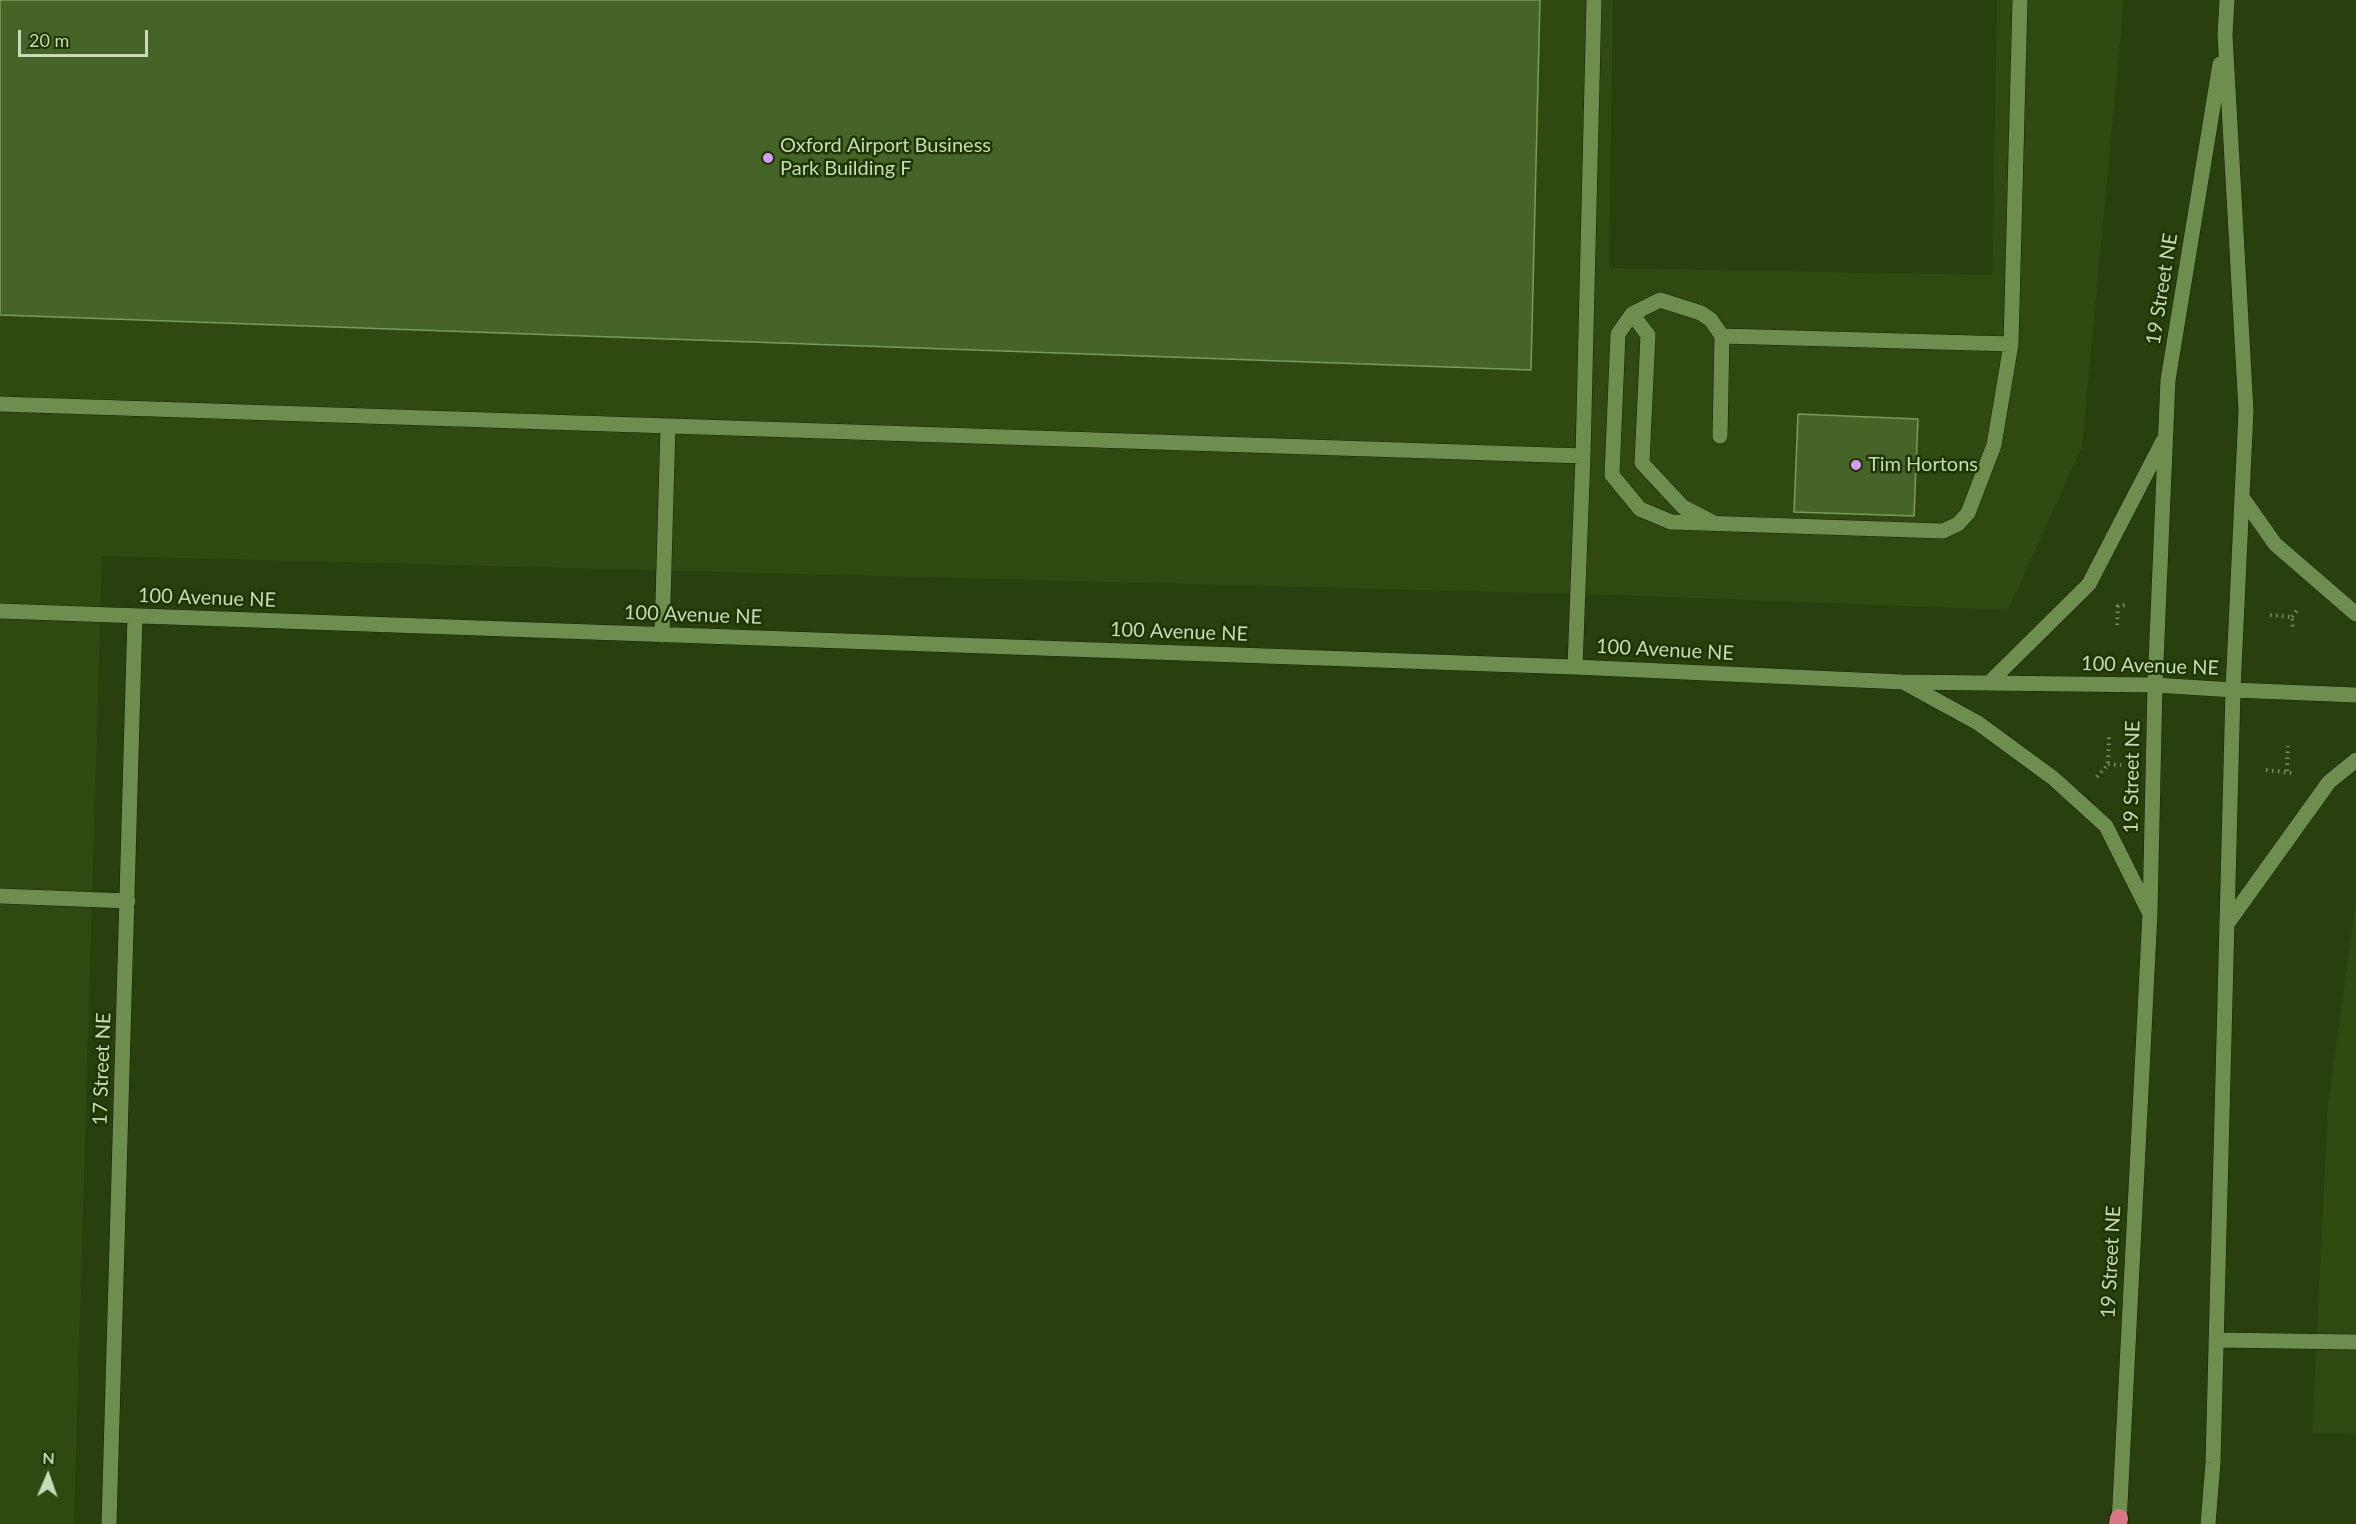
<!DOCTYPE html>
<style>
body{margin:0}
#map{position:relative;width:2356px;height:1524px;overflow:hidden;background:#293f0e;font-family:Lato,sans-serif}
canvas{display:block}
.north{position:absolute;left:18px;top:1446px;width:60px;height:60px;-webkit-text-stroke:4px #1f3502;paint-order:stroke;rotate:2deg;font-size:16px;font-weight:700;line-height:24px;text-align:center;color:#c8dab9}
.north::after{content:'';display:block;margin:auto;width:21px;height:27px;background:#c8dab9;clip-path:polygon(50% 0,100% 100%,50% 72%,0 100%)}
.scale{position:absolute;left:18px;top:30px;width:130px;height:27px;box-sizing:border-box;border:3px solid #c8dab9;border-top:0;padding-left:8px;font-size:18px;line-height:21px;white-space:nowrap;color:#c8dab9;-webkit-text-stroke:4px #1f3502;paint-order:stroke}
</style>
<div id="map">
<canvas width="2356" height="1524"></canvas>
<div class="north">N</div>
<div class="scale">20 m</div>
</div>
<script>
const g = document.querySelector('canvas').getContext('2d');
g.lineJoin = 'round';
function fill(path, color) { g.fillStyle = color; g.fill(path, 'evenodd'); }
const poly = rows => new Path2D(rows.map(r => 'M' + r).join(''));
function stroke(path, color, width, dash) { g.strokeStyle = color; g.lineWidth = width; g.lineCap = dash ? 'butt' : 'round'; g.setLineDash(dash || []); g.stroke(path); }
function write(font, color, halo, rows, align = 'center') {
  g.font = font + ' Lato,sans-serif'; g.lineWidth = 5; g.setLineDash([]); g.textBaseline = 'middle'; g.strokeStyle = halo; g.fillStyle = color; for (const [text, x, y, turn = 0] of rows) {
    g.save(); g.translate(x, y); g.rotate((+turn || 0) * Math.PI / 180); g.textAlign = isNaN(turn) ? turn : align; if (halo) g.strokeText(text, 0, 0); g.fillText(text, 0, 0); g.restore();
  }
}
fill(poly([
 [0,0,1613,0,1609,268,1992,275,1997,0,2124,0,2082,447,2008,610,1615,595,102,556,74,1524,0,1524],
 [2356,900,2356,1434,2312,1433,2328,1104]
]), '#2f4911');
const building = poly([
 [0,0,1540,0,1531,370,0,315,0,0],
 [1798,414,1918,419,1914,516,1794,512,1798,414]
]);
fill(building, '#466427');
stroke(building, '#7a9c5b', 1.5);
const minor = poly([
 [1632,314,1648,335,1642,463,1683,507,1712,522],
 [2011,344,1722,336,1711,320,1701,313,1660,300,1632,314,1618,334,1612,475,1640,509,1671,522,1943,531,1958,524,1968,513,1994,445,2011,344,2020,0],
 [0,404,1583,456],
 [1720,436,1722,336],
 [2242,497,2275,544,2356,614],
 [0,611,1575,667,1902,682,2155,685,2233,690,2356,695],
 [662,635,668,426],
 [1575,667,1583,456,1594,0],
 [1990,682,2089,584,2163,441],
 [1905,683,1978,723,2053,778,2106,826,2148,910],
 [0,896,128,901],
 [2227,924,2329,782,2356,760],
 [2217,1340,2356,1342],
 [109,1524,135,616],
 [2119,1524,2150,913,2155,685,2168,380,2220,64],
 [2208,1524,2213,1463,2233,690,2246,411,2225,35,2227,0]
]);
const highway = poly([
 [2118,1524,2119,1518]
]);
stroke(minor, '#152403', 16);
stroke(highway, '#152403', 20);
stroke(poly([
 [2270,615,2292,617,2293,631],
 [2292,617,2298,609],
 [2117,625,2118,606,2127,605],
 [2108,764,2121,765],
 [2266,770,2293,773],
 [2287,771,2288,746],
 [2097,777,2108,764,2109,737]
]), '#798d64', 4, [1.5, 4.5]);
stroke(minor, '#6d8e4e', 15);
stroke(highway, '#d87887', 18);
for (const [x, y, r, color] of [
 [768,158,6,"#d59cfb"],
 [1856,465,6,"#d59cfb"]
]) { const dot = new Path2D(); dot.arc(x, y, r, 0, 2 * Math.PI); g.fillStyle = color; g.fill(dot); stroke(dot, '#1f3502', 2); }
write('20px', '#c8dab9', '#1f3502', [
 ["Oxford Airport Business",780,146],
 ["Park Building F",780,169],
 ["Tim Hortons",1868,465]
], 'left');
write('20px', '#c8dab9', '#1f3502', [
 ["19 Street NE",2162,289,-81],
 ["100 Avenue NE",207,598,2],
 ["100 Avenue NE",693,615,2],
 ["100 Avenue NE",1179,632,2],
 ["100 Avenue NE",1665,650,3],
 ["100 Avenue NE",2150,666,2],
 ["19 Street NE",2132,777,-89],
 ["17 Street NE",102,1069,-88],
 ["19 Street NE",2111,1262,-87]
]);
</script>
